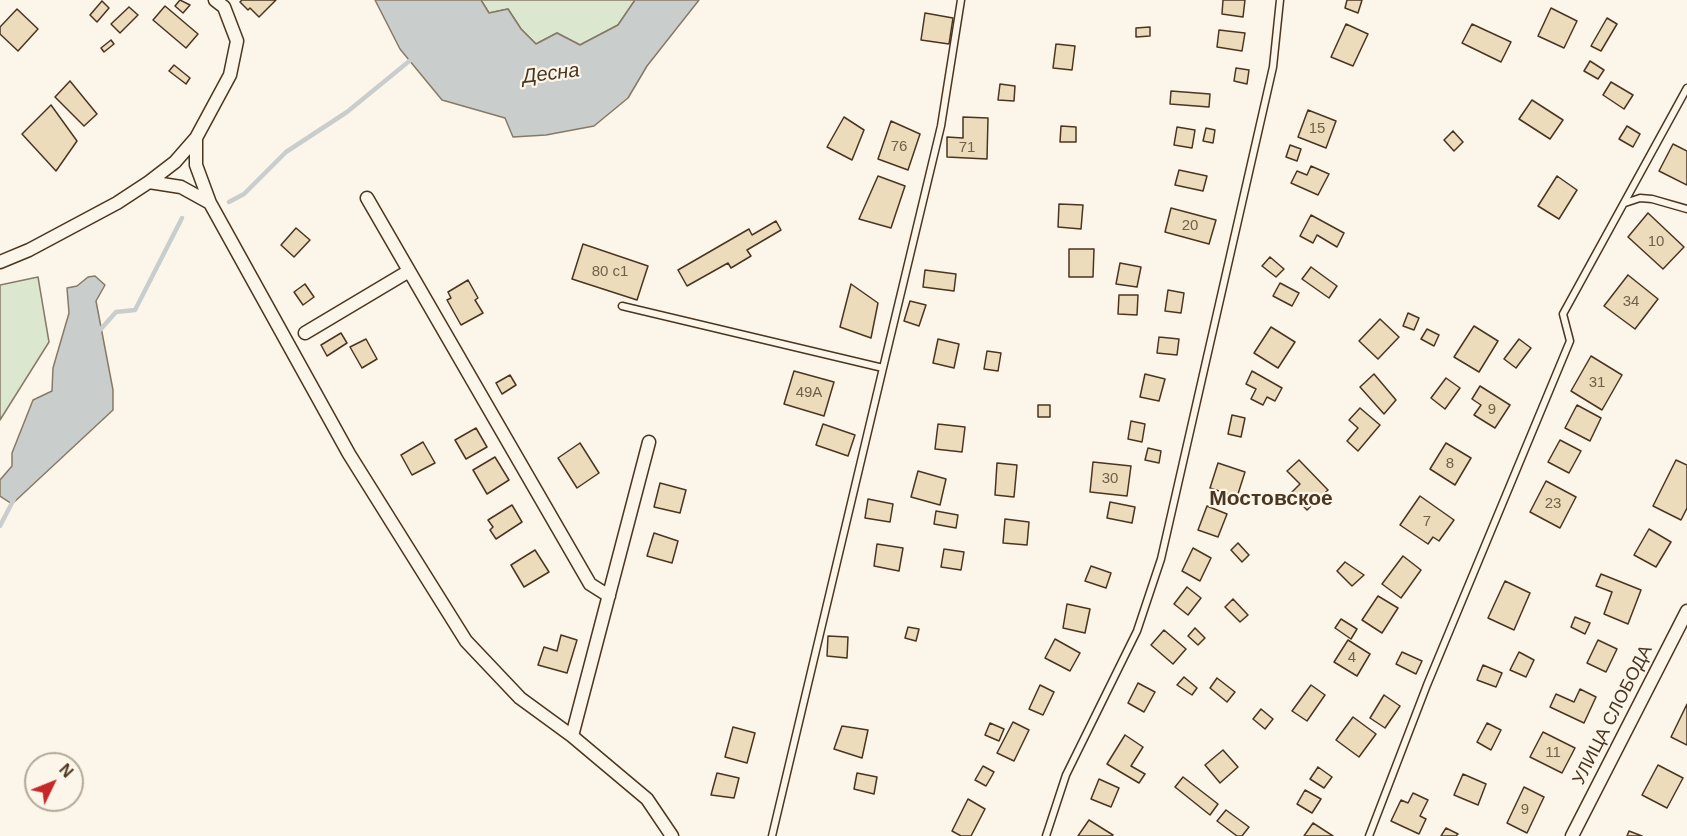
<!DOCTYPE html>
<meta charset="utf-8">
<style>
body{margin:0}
#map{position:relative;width:1687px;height:836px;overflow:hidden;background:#fbf6e9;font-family:Arial,sans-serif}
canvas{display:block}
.north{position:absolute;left:24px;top:752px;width:60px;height:60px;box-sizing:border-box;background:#fbf6e9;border:2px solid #b4a999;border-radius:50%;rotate:47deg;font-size:16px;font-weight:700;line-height:24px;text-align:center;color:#4a3520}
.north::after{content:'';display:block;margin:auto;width:21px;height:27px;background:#c62828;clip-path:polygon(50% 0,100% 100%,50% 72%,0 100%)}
</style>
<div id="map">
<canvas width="1687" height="836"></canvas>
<div class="north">N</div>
</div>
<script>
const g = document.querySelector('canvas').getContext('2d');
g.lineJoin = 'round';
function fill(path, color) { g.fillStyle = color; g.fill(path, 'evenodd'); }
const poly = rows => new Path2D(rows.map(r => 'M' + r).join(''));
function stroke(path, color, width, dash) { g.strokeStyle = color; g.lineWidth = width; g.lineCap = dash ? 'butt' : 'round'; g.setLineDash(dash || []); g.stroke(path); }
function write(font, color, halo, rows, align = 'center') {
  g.font = font + ' Arial,sans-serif'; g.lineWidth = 4.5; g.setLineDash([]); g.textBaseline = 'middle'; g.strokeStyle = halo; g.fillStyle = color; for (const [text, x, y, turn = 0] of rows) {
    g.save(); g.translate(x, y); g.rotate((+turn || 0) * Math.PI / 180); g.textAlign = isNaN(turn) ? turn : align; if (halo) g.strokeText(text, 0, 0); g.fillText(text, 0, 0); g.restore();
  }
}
const green = poly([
 [481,0,635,0,618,25,580,45,557,33,536,44,521,29,508,9,489,13,481,0],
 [38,277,49,342,0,420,0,285,38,277]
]);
fill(green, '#dce7d0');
stroke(green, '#887966', 1.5);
const water = poly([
 [375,0,481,0,489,13,508,9,521,29,536,44,557,33,580,45,618,25,635,0,699,0,647,66,628,98,594,126,546,135,513,137,505,118,442,100,400,49,375,0],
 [95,276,105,285,96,301,113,390,113,410,12,504,0,496,0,480,12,466,12,453,33,400,52,391,53,368,69,313,67,288,77,286,88,277,95,276]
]);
fill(water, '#c9cecd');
stroke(water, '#887966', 1.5);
stroke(poly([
 [229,202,244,194,286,152,347,112,413,58],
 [100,330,116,312,135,310,182,218],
 [0,526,14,499]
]), '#c9cecd', 4.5);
const building = poly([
 [180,0,190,5,183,13,175,6,180,0],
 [242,0,276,0,259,17,250,8,248,10,240,2,242,0],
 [1223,0,1245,0,1243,17,1222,14,1223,0],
 [1347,0,1362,0,1358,13,1345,8,1347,0],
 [102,1,109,8,97,22,90,15,102,1],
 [165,6,198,34,186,48,153,20,165,6],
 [129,7,138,15,120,33,111,24,129,7],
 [1551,8,1577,21,1564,48,1538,36,1551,8],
 [17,9,38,29,18,51,0,34,0,27,17,9],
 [925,13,953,18,949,44,921,40,925,13],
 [1607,18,1617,24,1601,51,1591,46,1607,18],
 [1346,24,1368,34,1353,66,1331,57,1346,24],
 [1472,24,1511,42,1501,62,1462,43,1472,24],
 [1150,27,1150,36,1136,37,1136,28,1150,27],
 [1219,30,1245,33,1242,51,1217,47,1219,30],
 [111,40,114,44,104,52,101,48,111,40],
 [1056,44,1075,46,1072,70,1053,68,1056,44],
 [1590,61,1604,70,1598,79,1584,71,1590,61],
 [174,65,190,78,186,84,169,71,174,65],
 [1236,68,1249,70,1247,84,1234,81,1236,68],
 [70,81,97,114,84,126,55,97,70,81],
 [1611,82,1633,95,1624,109,1603,95,1611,82],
 [1000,84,1015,86,1014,101,998,100,1000,84],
 [1171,91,1210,94,1209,107,1170,104,1171,91],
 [1532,100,1563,120,1550,139,1519,119,1532,100],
 [51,105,77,141,56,171,22,134,51,105],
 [1308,110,1336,121,1326,148,1298,137,1308,110],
 [844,117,864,130,852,160,827,147,844,117],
 [963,117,988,118,987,159,947,157,947,137,963,138,963,117],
 [891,121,920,134,908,170,878,159,891,121],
 [1061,126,1076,127,1076,142,1060,142,1061,126],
 [1627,126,1640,134,1633,147,1619,139,1627,126],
 [1177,127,1195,130,1192,148,1174,145,1177,127],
 [1206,128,1215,130,1213,143,1203,141,1206,128],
 [1453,131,1463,142,1454,151,1444,140,1453,131],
 [1673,144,1687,151,1687,185,1659,171,1673,144],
 [1290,145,1301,149,1297,161,1286,157,1290,145],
 [1311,166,1329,174,1318,195,1291,183,1297,171,1307,175,1311,166],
 [1179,170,1207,176,1203,191,1175,185,1179,170],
 [878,176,905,186,891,228,859,219,878,176],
 [1557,176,1577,190,1559,219,1538,206,1557,176],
 [1059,204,1083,205,1081,229,1058,227,1059,204],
 [1171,208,1216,220,1209,244,1165,232,1171,208],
 [1648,213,1684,247,1663,269,1628,237,1648,213],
 [1311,215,1344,233,1337,247,1317,235,1313,243,1300,236,1311,215],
 [776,221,781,230,747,250,751,256,731,268,728,263,687,286,678,270,749,229,752,235,776,221],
 [296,228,310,240,294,257,281,245,296,228],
 [583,244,648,266,637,300,572,279,583,244],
 [1069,249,1094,249,1093,277,1069,277,1069,249],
 [1270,257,1284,269,1276,277,1262,266,1270,257],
 [1120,263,1141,267,1137,287,1116,284,1120,263],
 [1311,267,1337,286,1329,298,1302,279,1311,267],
 [925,270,956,274,954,291,923,287,925,270],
 [1628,275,1658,299,1635,329,1604,306,1628,275],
 [468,280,478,298,475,300,483,313,461,325,447,300,451,298,448,292,468,280],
 [1280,283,1299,293,1292,306,1273,296,1280,283],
 [305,284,314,297,303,305,294,292,305,284],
 [851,284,878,303,871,338,840,327,851,284],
 [1168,290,1184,293,1181,313,1165,311,1168,290],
 [1119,295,1138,295,1137,315,1118,314,1119,295],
 [910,301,926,305,919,326,904,321,910,301],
 [1408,313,1419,318,1414,330,1403,326,1408,313],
 [1380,319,1399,337,1378,359,1359,341,1380,319],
 [1474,326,1498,341,1479,372,1454,357,1474,326],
 [1271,327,1295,342,1278,368,1254,353,1271,327],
 [1427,329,1439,335,1434,346,1421,339,1427,329],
 [341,333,347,343,327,356,321,345,341,333],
 [1159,337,1179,339,1177,355,1157,353,1159,337],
 [366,339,377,359,362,368,350,347,366,339],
 [938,339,959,344,954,368,933,363,938,339],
 [1519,339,1531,348,1516,368,1504,359,1519,339],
 [987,351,1001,353,998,371,984,369,987,351],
 [1591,356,1622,375,1602,410,1571,391,1591,356],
 [794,371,834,382,824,416,784,404,794,371],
 [1252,371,1282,388,1275,401,1267,397,1263,405,1251,399,1256,389,1246,384,1252,371],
 [1145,374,1165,379,1159,401,1140,397,1145,374],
 [1374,374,1396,400,1384,414,1360,387,1374,374],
 [510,375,516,385,502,394,496,383,510,375],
 [1446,378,1460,388,1445,409,1431,398,1446,378],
 [1480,386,1510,405,1495,428,1474,415,1481,405,1472,399,1480,386],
 [1038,405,1050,405,1050,417,1038,417,1038,405],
 [1577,405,1601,418,1590,441,1565,428,1577,405],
 [1360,408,1380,425,1358,451,1347,441,1358,428,1349,420,1360,408],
 [1232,415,1245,418,1241,437,1228,434,1232,415],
 [1131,421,1145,424,1142,442,1128,439,1131,421],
 [823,424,855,435,848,456,816,445,823,424],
 [938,424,965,427,962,452,935,449,938,424],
 [476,428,487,447,466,459,455,440,476,428],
 [1560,440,1581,451,1569,473,1548,462,1560,440],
 [423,442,435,463,412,475,401,455,423,442],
 [580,443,599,473,577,488,558,458,580,443],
 [1446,443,1471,458,1455,485,1430,469,1446,443],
 [1148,448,1161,451,1159,463,1145,460,1148,448],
 [495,457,509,480,487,494,473,470,495,457],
 [1299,460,1328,490,1307,510,1291,493,1300,484,1287,471,1299,460],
 [1676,460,1687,465,1687,508,1681,520,1653,506,1676,460],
 [1093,462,1131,466,1127,496,1090,492,1093,462],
 [997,463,1017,465,1014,497,995,495,997,463],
 [1218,463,1245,472,1237,497,1210,488,1218,463],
 [918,471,946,479,940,505,911,497,918,471],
 [1546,481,1576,497,1560,528,1530,512,1546,481],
 [660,483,686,490,680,513,654,507,660,483],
 [1420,496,1454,520,1439,541,1433,537,1428,544,1400,525,1420,496],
 [868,499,893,504,890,522,865,518,868,499],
 [1110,502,1135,507,1132,523,1107,518,1110,502],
 [512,505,522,522,496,539,490,530,493,527,488,520,512,505],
 [1207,506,1227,514,1218,537,1198,530,1207,506],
 [936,511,958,515,956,528,934,524,936,511],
 [1005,519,1029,522,1027,545,1003,543,1005,519],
 [1649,529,1671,542,1656,567,1634,555,1649,529],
 [654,533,678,541,672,563,647,556,654,533],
 [1238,543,1249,555,1242,562,1231,550,1238,543],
 [877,544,903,548,899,571,874,566,877,544],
 [1193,548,1211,558,1200,581,1182,571,1193,548],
 [944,549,964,552,961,570,941,567,944,549],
 [535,550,549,572,524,587,511,565,535,550],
 [1403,556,1421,570,1401,598,1382,584,1403,556],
 [1345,562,1364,575,1352,586,1337,571,1345,562],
 [1091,566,1111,573,1106,588,1085,581,1091,566],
 [1601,574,1641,590,1628,624,1604,614,1612,592,1596,586,1601,574],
 [1505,581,1530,593,1514,630,1488,618,1505,581],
 [1187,587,1201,598,1188,615,1174,604,1187,587],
 [1378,596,1398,608,1382,633,1362,620,1378,596],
 [1233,599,1248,615,1240,622,1225,607,1233,599],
 [1067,604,1090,609,1085,633,1063,628,1067,604],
 [1575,617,1590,623,1585,634,1571,627,1575,617],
 [1341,619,1357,629,1351,639,1335,628,1341,619],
 [908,627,919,629,916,641,905,638,908,627],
 [1195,628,1205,638,1198,645,1188,636,1195,628],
 [1164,630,1186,649,1173,664,1151,645,1164,630],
 [561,635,577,640,567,673,538,665,544,647,557,651,561,635],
 [828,636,848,637,847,658,827,656,828,636],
 [1055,639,1080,653,1070,671,1045,658,1055,639],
 [1348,640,1370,654,1357,676,1334,662,1348,640],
 [1598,640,1617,649,1606,672,1587,663,1598,640],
 [1402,652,1422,661,1416,674,1396,664,1402,652],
 [1519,652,1534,660,1526,677,1510,670,1519,652],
 [1483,665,1502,673,1496,687,1477,680,1483,665],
 [1184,677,1197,688,1192,695,1177,685,1184,677],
 [1217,678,1235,692,1227,702,1210,688,1217,678],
 [1138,683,1155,692,1144,712,1128,703,1138,683],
 [1040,685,1054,692,1043,715,1029,709,1040,685],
 [1311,685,1325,695,1307,721,1292,711,1311,685],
 [1580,689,1596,697,1584,723,1550,707,1556,694,1574,702,1580,689],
 [1384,695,1400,706,1385,728,1370,718,1384,695],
 [1687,704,1687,745,1671,737,1687,704],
 [1261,709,1273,719,1265,729,1253,719,1261,709],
 [1353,717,1376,734,1359,757,1336,740,1353,717],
 [1013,722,1029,730,1014,761,997,753,1013,722],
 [990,723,1004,729,999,741,985,735,990,723],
 [1487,723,1501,730,1491,750,1477,742,1487,723],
 [842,726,868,730,862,758,834,749,842,726],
 [733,727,755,733,747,763,725,757,733,727],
 [1543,732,1575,748,1562,773,1530,757,1543,732],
 [1125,735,1143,747,1131,766,1145,774,1139,783,1107,764,1125,735],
 [1223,750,1238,767,1220,783,1205,765,1223,750],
 [1658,765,1683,778,1667,808,1642,795,1658,765],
 [983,766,994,772,986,786,975,780,983,766],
 [1318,767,1332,777,1324,788,1310,779,1318,767],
 [717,773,739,778,734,798,711,795,717,773],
 [857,773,877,777,874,794,854,789,857,773],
 [1463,774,1486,784,1478,805,1454,795,1463,774],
 [1183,777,1218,804,1210,815,1175,787,1183,777],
 [1099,779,1119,788,1111,807,1091,799,1099,779],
 [1524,787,1544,797,1527,833,1507,823,1524,787],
 [1305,790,1321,799,1312,813,1297,804,1305,790],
 [1413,793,1428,800,1420,816,1426,819,1419,834,1391,821,1401,800,1408,803,1413,793],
 [968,799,985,809,971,836,961,836,952,831,968,799],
 [1226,810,1249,827,1242,836,1237,836,1217,821,1226,810],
 [1089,820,1113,835,1112,836,1078,836,1089,820],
 [1313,823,1333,836,1304,836,1313,823],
 [1446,828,1458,834,1456,836,1441,836,1446,828],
 [1629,831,1642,836,1627,836,1629,831]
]);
fill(building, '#ecdcbc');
stroke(building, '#4a3520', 1.5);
const lane = poly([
 [1625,203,1640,198,1652,199,1687,209],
 [622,306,883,368,772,836],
 [883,368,941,126,961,0],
 [1046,836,1066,775,1137,631,1161,559,1273,67,1280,0],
 [1369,836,1427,685,1570,341,1563,314,1687,88]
]);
const street = poly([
 [196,138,196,165,210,203,349,454,466,641,520,698,572,736,647,799,672,836],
 [149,182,175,162,196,138,230,75,237,41,224,7,215,0],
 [367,198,590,584,609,596],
 [0,262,29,250,117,203,149,182,181,187,210,203],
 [305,333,409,271],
 [572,736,649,442],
 [1572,836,1687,611]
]);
stroke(lane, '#4a3520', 9);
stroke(street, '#4a3520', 15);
stroke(lane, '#fbf6e9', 6);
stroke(street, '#fbf6e9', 12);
write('15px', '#725f47', null, [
 ["15",1317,129],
 ["76",899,147],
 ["71",967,148],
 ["20",1190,226],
 ["10",1656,242],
 ["80 с1",610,272],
 ["34",1631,302],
 ["31",1597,383],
 ["49А",809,393],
 ["9",1492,410],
 ["8",1450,464],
 ["30",1110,479],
 ["23",1553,504],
 ["7",1427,522],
 ["4",1352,658],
 ["11",1553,753],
 ["9",1525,810]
]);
write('18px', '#4a3520', '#fbf6e9', [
 ["УЛИЦА СЛОБОДА",1613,715,-63]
]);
write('italic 20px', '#4a3520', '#fbf6e9', [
 ["Десна",551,74,-7]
]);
write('bold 21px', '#4a3520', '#fbf6e9', [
 ["Мостовское",1271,499]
]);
</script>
